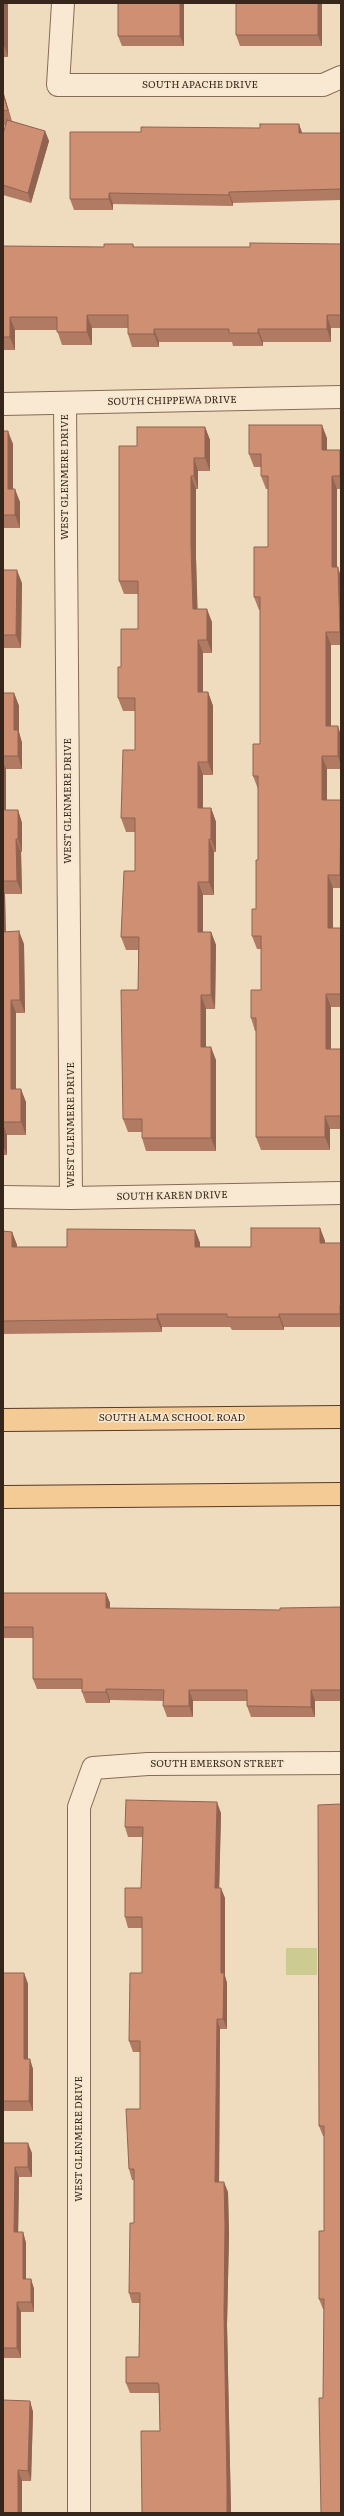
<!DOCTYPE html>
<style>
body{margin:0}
#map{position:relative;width:344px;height:2516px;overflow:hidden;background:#efdbbe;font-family:Literata,serif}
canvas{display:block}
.frame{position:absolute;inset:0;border:4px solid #36261c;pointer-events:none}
</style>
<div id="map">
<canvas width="344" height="2516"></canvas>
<div class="frame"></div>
</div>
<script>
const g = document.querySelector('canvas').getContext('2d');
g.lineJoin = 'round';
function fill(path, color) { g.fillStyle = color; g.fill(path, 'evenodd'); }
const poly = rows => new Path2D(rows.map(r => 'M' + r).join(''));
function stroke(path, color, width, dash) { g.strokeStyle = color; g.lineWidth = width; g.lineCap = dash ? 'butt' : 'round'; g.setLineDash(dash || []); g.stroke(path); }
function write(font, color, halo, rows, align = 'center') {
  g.font = font + ' Literata,serif'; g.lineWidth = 3.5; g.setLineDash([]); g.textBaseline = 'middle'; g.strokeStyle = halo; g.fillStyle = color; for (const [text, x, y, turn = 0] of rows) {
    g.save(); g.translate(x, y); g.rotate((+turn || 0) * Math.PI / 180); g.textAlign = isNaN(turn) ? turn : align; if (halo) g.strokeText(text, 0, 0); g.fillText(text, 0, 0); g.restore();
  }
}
fill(poly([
 [286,1948,317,1948,317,1975,286,1975]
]), '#cccc92');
const minor = poly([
 [63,3,58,85,323,85,341,77],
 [65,403,71,1198],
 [3,404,341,397],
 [3,1197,71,1198,341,1193],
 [79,2513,79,1807,93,1768,148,1764,341,1763]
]);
const major = poly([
 [3,1420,341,1417],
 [3,1497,341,1494]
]);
stroke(minor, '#876b57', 24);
stroke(major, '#553a2b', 24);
stroke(minor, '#f9e9d2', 22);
stroke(major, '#f4cb94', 22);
fill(poly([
 [3,3,8,3,8,57,3,57],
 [184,3,184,46,122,46,118,36],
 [322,3,322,46,240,46,236,35],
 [3,91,12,121,45,131,49,141,31,203,3,195,3,134,6,125,3,126],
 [302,133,341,133,341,200,233,203,233,206,113,204,113,210,74,210,70,199],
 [133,244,134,247,250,247,341,244,341,328,331,328,331,342,263,342,263,346,233,346,232,342,159,342,159,347,132,347,128,334,128,328,92,328,92,345,62,345,57,330,15,330,15,350,3,350,3,246,104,247],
 [205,427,210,440,210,471,198,471,198,489,196,489,196,558,197,609,212,622,212,653,203,653,203,692,208,692,213,706,213,775,203,775,203,808,211,808,216,822,216,852,214,852,214,895,203,895,203,932,211,932,216,945,215,1009,206,1009,206,1047,216,1060,216,1151,146,1151,142,1138,142,1132,128,1132,123,1119,138,990,138,950,126,950,121,937,135,871,135,832,126,832,121,818,135,750,135,711,123,711,118,698,121,667,138,629,138,594,124,594,119,581,137,446],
 [3,431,13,444,13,489,20,502,20,528,4,528,4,570,22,583,21,648,4,648,4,693,14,693,19,706,19,732,22,743,22,769,6,769,6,810,18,810,22,823,22,852,21,852,22,894,5,894,6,932,24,944,25,1013,16,1013,16,1089,26,1102,26,1135,7,1135,7,1155,3,1155],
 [327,438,327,450,340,450,341,453,341,489,337,489,337,567,341,577,341,645,331,645,331,726,341,735,341,769,327,769,327,800,341,800,341,888,333,888,333,928,341,928,341,1007,331,1007,331,1049,341,1049,341,1129,330,1129,330,1150,261,1150,256,1137,256,1031,255,1031,251,1018,261,990,261,949,257,949,252,936,256,909,258,860,258,789,253,776,260,744,260,610,259,610,254,597,268,547,268,489,266,489,261,476,261,467,254,467,249,454],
 [320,1228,325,1241,325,1243,341,1243,341,1327,284,1327,284,1330,232,1330,230,1327,162,1327,162,1332,3,1334,3,1231,12,1232,17,1245,17,1247,67,1247,195,1230,200,1243,200,1247,251,1247],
 [3,1593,106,1593,110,1603,110,1608,280,1610,341,1607,341,1701,315,1701,315,1717,251,1717,247,1706,247,1701,193,1701,193,1717,167,1717,163,1706,164,1701,110,1700,110,1703,86,1703,82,1692,82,1689,37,1689,33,1679,33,1638,3,1638],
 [341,1804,323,2398,324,2309,323,2309,319,2299,324,2231,324,2136,323,2136,319,2126],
 [221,1813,219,1888,225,1898,225,1976,227,1983,227,2029,220,2029,219,2182,228,2192,229,2235,227,2325,231,2513,160,2431,159,2393,130,2393,126,2383,139,2357,140,2303,132,2303,129,2293,134,2223,134,2180,132,2180,129,2169,140,2109,140,2052,133,2052,129,2041,142,1973,142,1928,128,1928,125,1917,141,1888,143,1837,128,1837,125,1827],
 [3,1973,24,1973,28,1984,28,2059,33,2069,33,2111,3,2111],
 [3,2143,32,2153,32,2177,19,2177,18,2232,23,2232,26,2243,26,2279,31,2279,34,2289,34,2312,21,2312,21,2358,3,2358],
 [30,2401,33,2412,31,2481,22,2481,22,2513,3,2513]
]), '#b17b63');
fill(poly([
 [4,3,8,3,8,57,4,45],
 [180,3,184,3,184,46,180,36],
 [318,3,322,3,322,46,318,35],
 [3,91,12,123,8,110,3,94],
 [299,124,303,135,299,133],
 [45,131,49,141,31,203,28,193],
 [229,192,233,203,233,206,229,195],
 [109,193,113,204,113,210,109,199],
 [87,315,92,328,92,345,87,332],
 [327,315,331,328,331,342,327,329],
 [10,317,15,330,15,350,10,337],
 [154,329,159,342,159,347,154,334],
 [258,329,263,342,263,346,258,333],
 [322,425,327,438,327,463,322,450],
 [205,427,210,440,210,471,205,458],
 [8,431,13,444,13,502,8,489],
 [340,450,341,453,341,479,340,476],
 [194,458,198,471,198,489,194,476],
 [191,476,196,489,196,558,198,622,193,609,191,545],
 [332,476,337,489,337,580,332,567],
 [15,489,20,502,20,528,15,515],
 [3,525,4,528,4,583,3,580],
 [338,567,341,577,341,636,340,632],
 [17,570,22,583,21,648,16,635],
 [207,609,212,622,212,653,207,640],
 [326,632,331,645,331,739,326,726],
 [198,640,203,653,203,706,198,692],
 [3,645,4,648,4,706,3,702],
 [208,692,213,706,213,775,208,762],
 [14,693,19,706,19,732,22,743,22,769,18,756,14,730],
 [338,726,341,735,341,766,338,756],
 [322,756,327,769,327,813,322,800],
 [3,762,6,769,6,823,3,815],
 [198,762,203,775,203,822,198,808],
 [211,808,216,822,216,852,211,839],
 [18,810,22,823,22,852,18,839],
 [341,824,341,878,340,875],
 [16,839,21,852,22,894,17,881],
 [209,839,214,852,214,895,209,882],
 [328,875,333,888,333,941,328,928],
 [198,882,203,895,203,945,198,932],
 [3,889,5,894,6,945,3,937],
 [19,931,24,944,25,1013,20,1000],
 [211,932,216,945,215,1009,211,995],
 [326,994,331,1007,331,1062,326,1049],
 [201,995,206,1009,206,1060,201,1047],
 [11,1000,16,1013,16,1102,11,1089],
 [211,1047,216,1060,216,1151,211,1138],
 [21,1089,26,1102,26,1135,21,1122],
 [325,1116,330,1129,330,1150,325,1137],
 [3,1124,7,1135,7,1155,3,1145],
 [320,1228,325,1241,325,1256,320,1243],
 [195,1230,200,1243,200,1260,195,1247],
 [12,1232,17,1245,17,1260,12,1247],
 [340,1305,341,1309,341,1317,340,1314],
 [157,1314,162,1327,162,1332,157,1319],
 [279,1314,284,1327,284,1330,279,1317],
 [106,1593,110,1603,110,1619,106,1608],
 [106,1689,110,1700,110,1703,106,1692],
 [189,1690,193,1701,193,1717,189,1706],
 [311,1690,315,1701,315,1717,311,1707],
 [217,1802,221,1813,219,1898,215,1888],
 [221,1888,225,1898,225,1976,227,1983,227,2029,223,2019,221,1973],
 [24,1973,28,1984,28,2069,24,2059],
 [217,2019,220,2029,219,2192,215,2182],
 [30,2059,33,2069,33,2111,29,2101],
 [28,2143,32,2153,32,2177,28,2167],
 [15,2167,19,2177,18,2243,14,2232],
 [224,2182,228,2192,229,2235,227,2325,231,2513,227,2513,224,2314],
 [23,2232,26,2243,26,2289,23,2279],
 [31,2279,34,2289,34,2312,31,2302],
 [17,2302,21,2312,21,2358,17,2348],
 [30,2401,33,2412,31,2481,28,2471],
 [18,2470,22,2481,22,2513,18,2513]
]), '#906450');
const building = poly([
 [3,3,4,3,4,45,3,45,3,3],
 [118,3,180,3,180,36,118,36,118,3],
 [236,3,318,3,318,35,236,35,236,3],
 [3,94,8,110,3,111,3,94],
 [7,120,45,131,28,193,3,185,3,134,7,120],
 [260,124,299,124,299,133,341,133,341,189,229,192,229,195,109,193,109,199,70,199,70,132,141,132,141,127,260,128,260,124],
 [250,243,341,244,341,315,327,315,327,329,258,329,258,333,229,333,229,329,154,329,154,334,128,334,128,315,87,315,87,332,57,332,57,317,10,317,10,337,3,337,3,246,104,247,104,244,133,244,133,247,250,247,250,243],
 [249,425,322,425,322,450,340,450,340,476,332,476,332,567,338,567,340,632,326,632,326,726,338,726,338,756,322,756,322,800,341,800,340,875,328,875,328,928,341,928,341,994,326,994,326,1049,341,1049,341,1116,325,1116,325,1137,256,1137,256,1018,251,1018,251,990,261,990,261,936,252,936,252,909,256,909,256,860,258,860,258,776,253,776,253,744,260,744,260,597,254,597,254,547,268,547,268,476,261,476,261,454,249,454,249,425],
 [137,427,205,427,205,458,194,458,194,476,191,476,191,545,193,609,207,609,207,640,198,640,198,692,208,692,208,762,198,762,198,808,211,808,211,839,209,839,209,882,198,882,198,932,211,932,211,995,201,995,201,1047,211,1047,211,1138,142,1138,142,1119,123,1119,121,990,138,990,139,937,121,937,124,871,135,871,135,818,121,818,123,750,135,750,135,698,118,698,118,667,121,667,121,629,138,629,138,581,119,581,119,446,137,446,137,427],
 [3,431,8,431,8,489,15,489,15,515,3,515,3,431],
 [3,570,17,570,16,635,3,635,3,570],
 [3,693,14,693,14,730,18,730,18,756,3,756,3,693],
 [3,810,18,810,18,839,16,839,17,881,3,881,3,810],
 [19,931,20,1000,11,1000,11,1089,21,1089,21,1122,3,1122,3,932,19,931],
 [251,1228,320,1228,320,1243,341,1243,341,1305,340,1305,340,1314,279,1314,279,1317,227,1317,227,1314,157,1314,157,1319,3,1321,3,1231,12,1232,12,1247,67,1247,67,1229,195,1230,195,1247,251,1247,251,1228],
 [3,1593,106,1593,106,1608,280,1610,280,1608,341,1607,341,1690,311,1690,311,1707,247,1706,247,1690,189,1690,189,1706,163,1706,164,1690,106,1689,106,1692,82,1692,82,1679,33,1679,33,1627,3,1627,3,1593],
 [126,1800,217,1802,215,1888,221,1888,221,1973,224,1973,223,2019,217,2019,215,2182,224,2182,225,2225,224,2314,227,2483,227,2513,142,2513,141,2431,160,2431,159,2385,158,2383,126,2383,126,2357,139,2357,140,2293,129,2293,130,2223,134,2223,134,2169,129,2169,126,2109,140,2109,140,2041,129,2041,130,1973,142,1973,142,1917,125,1917,125,1888,141,1888,143,1827,125,1827,126,1800],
 [341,1804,341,2513,321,2513,319,2398,323,2398,324,2299,319,2299,319,2231,324,2231,324,2126,319,2126,318,1805,341,1804],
 [3,1973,24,1973,24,2059,30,2059,29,2101,3,2101,3,1973],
 [3,2143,28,2143,28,2167,15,2167,14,2232,23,2232,23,2279,31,2279,31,2302,17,2302,17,2348,3,2348,3,2143],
 [3,2400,30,2401,28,2471,18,2470,18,2513,3,2513,3,2400]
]);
fill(building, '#ce8f73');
stroke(building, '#906450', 1);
write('10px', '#36261c', '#f6e6ce', [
 ["SOUTH APACHE DRIVE",200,85],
 ["SOUTH CHIPPEWA DRIVE",172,401,-1],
 ["WEST GLENMERE DRIVE",65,477,-90],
 ["WEST GLENMERE DRIVE",68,801,-90],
 ["WEST GLENMERE DRIVE",71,1125,-90],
 ["SOUTH KAREN DRIVE",172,1196,-1],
 ["SOUTH ALMA SCHOOL ROAD",172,1418],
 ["SOUTH EMERSON STREET",217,1764],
 ["WEST GLENMERE DRIVE",79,2139,-90]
]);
</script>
